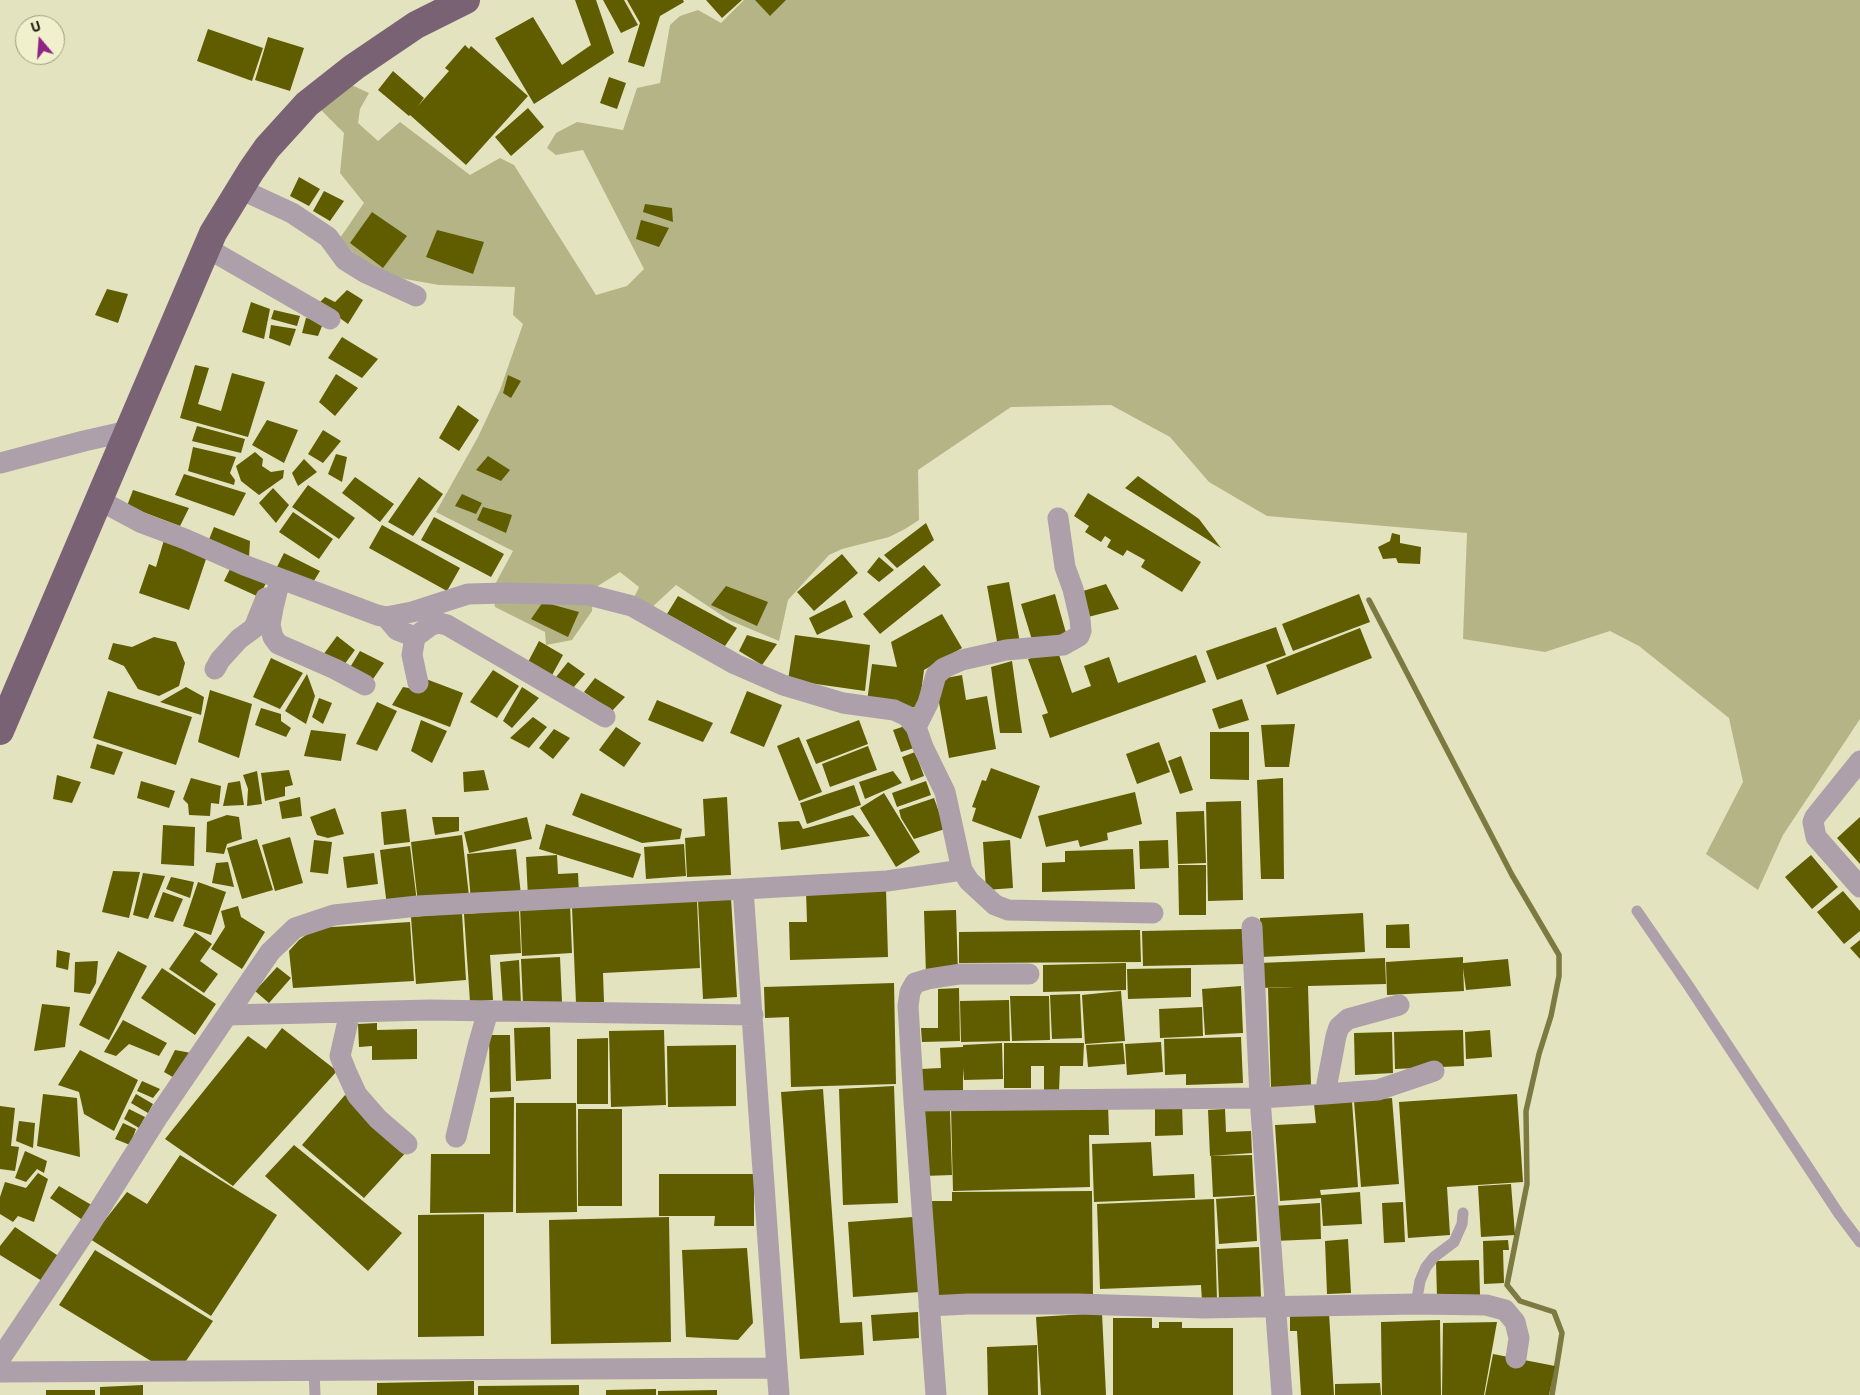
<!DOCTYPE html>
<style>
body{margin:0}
#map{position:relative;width:1860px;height:1395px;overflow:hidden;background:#e3e3bf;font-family:"IBM Plex Sans",sans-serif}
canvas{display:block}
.north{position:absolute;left:15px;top:15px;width:50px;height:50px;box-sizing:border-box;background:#f0f0cc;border:1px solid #9e9d82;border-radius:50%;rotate:342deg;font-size:14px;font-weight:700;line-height:20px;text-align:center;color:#222114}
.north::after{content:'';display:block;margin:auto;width:18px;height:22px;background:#912384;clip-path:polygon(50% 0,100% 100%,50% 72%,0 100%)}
</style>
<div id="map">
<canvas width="1860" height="1395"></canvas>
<div class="north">U</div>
</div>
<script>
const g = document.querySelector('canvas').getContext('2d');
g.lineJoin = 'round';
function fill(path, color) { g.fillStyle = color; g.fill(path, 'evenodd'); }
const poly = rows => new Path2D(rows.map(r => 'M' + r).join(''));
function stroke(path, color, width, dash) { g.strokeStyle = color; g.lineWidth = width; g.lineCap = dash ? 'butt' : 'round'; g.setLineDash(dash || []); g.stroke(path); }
fill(poly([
 [744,0,1860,0,1860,719,1783,835,1758,890,1706,854,1743,782,1729,718,1639,646,1610,631,1545,652,1463,639,1467,533,1267,516,1209,482,1170,437,1111,405,1011,407,918,470,919,520,905,529,889,537,842,549,829,555,788,600,779,641,729,620,676,585,650,609,632,602,639,587,620,572,593,589,592,611,572,640,546,645,545,632,495,607,492,590,513,551,436,512,478,437,500,390,523,324,513,315,515,287,439,285,405,279,366,267,340,238,364,203,340,173,344,133,316,105,345,82,369,93,360,109,358,123,378,141,400,122,470,175,500,158,514,165,596,295,627,286,644,269,583,150,556,155,547,148,556,133,577,122,623,130,637,88,660,83,670,25,680,16,698,10,721,23]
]), '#b5b486');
stroke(poly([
 [1369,600,1512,875,1559,955,1559,976,1551,1016,1539,1054,1526,1111,1527,1184,1507,1285,1520,1301,1554,1312,1562,1333,1552,1395]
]), '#7d7a41', 5.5);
fill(poly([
 [575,0,596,0,614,53,534,104,495,38,533,17,562,65,591,45],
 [603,0,624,0,638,25,621,33],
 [627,0,683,0,684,2,660,16,644,67,628,62,640,23],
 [706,0,742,0,722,18],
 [755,0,786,0,770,16],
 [208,29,263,48,252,81,197,61],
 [268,37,304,48,290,91,255,80],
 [465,45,469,49,471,46,528,96,466,165,410,115,409,116,378,90,393,71,424,98,418,106,449,71,445,68],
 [609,77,626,83,617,109,600,103],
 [528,108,544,127,511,156,495,137],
 [299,177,320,189,309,206,290,196],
 [324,191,344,201,330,221,313,211],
 [645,204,672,208,673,222,643,212],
 [372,212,407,236,383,268,350,243],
 [641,220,669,228,659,247,636,239],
 [437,230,484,242,473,274,426,257],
 [107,289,128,294,118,323,95,315],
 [347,290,363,300,348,324,319,303,325,297,335,302],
 [251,302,270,309,264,339,242,332],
 [274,310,300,316,297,326,271,319],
 [306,318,324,321,318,336,302,333],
 [271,325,296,329,290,346,269,338],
 [342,337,378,359,362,378,328,358],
 [195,365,209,368,198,404,221,411,232,373,265,382,248,437,180,418],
 [336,374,358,388,335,416,319,402],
 [508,375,521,381,511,398,503,393],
 [458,405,479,420,459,451,439,438],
 [267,420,298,430,284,463,252,445],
 [197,426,245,439,241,453,192,441],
 [323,430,341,441,323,463,308,454],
 [193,447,236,457,230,473,235,480,234,485,188,471],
 [255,452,263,459,262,466,271,472,284,470,283,478,259,495,241,481,236,466],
 [336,454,347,457,342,482,328,474],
 [488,456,510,470,501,481,476,470],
 [304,459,317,472,298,486,292,473],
 [184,474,246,493,234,516,175,495],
 [1138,476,1199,519,1221,548,1125,488],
 [355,477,394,504,380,522,342,493],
 [419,477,443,494,413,536,388,522],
 [308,485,355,518,339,539,292,507],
 [273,488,289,505,276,523,259,503],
 [133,490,189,508,180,526,127,506],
 [1088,493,1201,562,1182,592,1141,567,1145,560,1127,550,1123,556,1107,547,1111,540,1105,536,1101,542,1085,532,1089,526,1074,516],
 [462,494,482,503,476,514,455,506],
 [483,507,512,515,506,533,477,520],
 [293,512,333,539,319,559,279,532],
 [434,517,504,554,491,577,421,540],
 [926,523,934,540,897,568,884,555],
 [382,525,460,568,447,591,369,548],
 [214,527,250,541,249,557,208,542],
 [1392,533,1400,535,1400,543,1421,547,1420,564,1398,563,1396,558,1383,559,1378,547,1390,541],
 [164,540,208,553,189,610,139,593,149,564,156,567],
 [284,553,320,571,312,584,276,569],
 [842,554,858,573,814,611,797,592],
 [879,557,894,570,879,582,867,572],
 [924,565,941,585,880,634,863,614],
 [231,567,266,583,259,597,224,581],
 [1009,582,1020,643,998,647,987,586],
 [1106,584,1119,609,1088,617,1083,591],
 [726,586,768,602,757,626,711,605],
 [1055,594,1066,633,1033,643,1021,604],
 [1359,594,1370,622,1293,651,1282,624],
 [678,596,737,628,725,646,667,614],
 [845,600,853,617,817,635,809,618],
 [543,602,579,612,568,637,531,619],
 [942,614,962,648,924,670,919,708,867,702,872,664,897,667,891,642],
 [1276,627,1286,655,1217,680,1206,651],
 [1360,628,1372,658,1277,695,1266,665],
 [747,635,777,644,762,665,739,651],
 [795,635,870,645,865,691,788,680],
 [337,636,355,650,344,665,323,655],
 [154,637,176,642,185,663,179,686,159,696,138,689,124,666,108,659,113,643,132,647],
 [539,641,563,655,551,677,527,664],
 [1057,649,1072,693,1091,686,1084,666,1109,657,1118,683,1196,655,1206,682,1050,738,1042,715,1048,713,1028,659],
 [360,651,384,663,371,682,349,669],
 [271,658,303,673,280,709,253,697],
 [1012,661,1022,733,1000,733,991,667],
 [568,662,585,674,573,688,556,677],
 [493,670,519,686,497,718,470,702],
 [307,674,315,696,306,724,285,711],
 [962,675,966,700,987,696,996,749,949,758,935,680],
 [595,678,625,697,612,711,584,692],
 [426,679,463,693,450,727,392,705,403,687,419,690],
 [186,687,204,697,201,715,160,702],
 [522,687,539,698,512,728,503,721],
 [210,690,252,704,239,758,198,742],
 [108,691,192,717,176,765,93,738],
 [747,691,782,705,764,747,730,733],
 [319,698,332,703,323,724,312,717],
 [1242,699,1249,720,1219,729,1212,709],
 [657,700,713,723,703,742,648,720],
 [377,702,397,711,377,751,356,744],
 [261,708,281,714,281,721,291,728,286,737,255,725],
 [533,717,547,727,529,748,510,738],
 [421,720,447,731,432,763,411,751],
 [859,720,868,744,816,764,806,740],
 [1295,724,1289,767,1265,767,1261,725],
 [905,726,914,748,901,752,893,730],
 [616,727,641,743,624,767,599,750],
 [554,729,570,738,553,759,539,748],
 [311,730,346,734,341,761,304,756],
 [1210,732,1249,732,1249,780,1210,779],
 [799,737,822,792,799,801,777,746],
 [1159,742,1170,772,1137,784,1126,754],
 [97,744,123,752,114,775,90,768],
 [868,746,877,770,830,787,822,764],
 [915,752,924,776,911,781,902,757],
 [1181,756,1193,790,1180,794,1168,761],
 [991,768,1040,786,1021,839,972,821,976,808,972,807,982,780,986,781],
 [289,770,293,785,285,787,285,796,265,801,261,773],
 [484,770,489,790,464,792,463,772],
 [257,771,262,804,247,806,248,789,243,775],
 [893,771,902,783,865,799,859,782],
 [57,775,81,782,72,803,53,799],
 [191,778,221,786,219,804,211,803,210,816,189,815,188,804,183,799],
 [1283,778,1284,879,1261,879,1257,780],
 [141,781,175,791,169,808,137,798],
 [240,781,244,805,223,806,228,783],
 [926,781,931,795,897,807,892,793],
 [854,785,861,805,807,824,800,803],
 [1135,792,1142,824,1107,833,1108,840,1080,847,1078,840,1046,847,1038,816],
 [581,793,682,829,680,839,642,843,572,815],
 [884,793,920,852,896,867,860,808],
 [300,797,302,816,282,819,279,802],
 [727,797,731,875,687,877,685,838,705,836,703,799],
 [934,798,945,829,914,839,901,818,899,810],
 [1241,801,1243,900,1208,901,1206,802],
 [335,808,344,834,328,838,317,835,310,817],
 [406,809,410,842,384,845,381,812],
 [1204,811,1206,863,1178,864,1176,812],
 [227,815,239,817,242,839,227,844,224,854,206,852,207,822],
 [853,815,870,836,781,850,778,822,799,821,803,829],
 [432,817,459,817,459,831,435,835],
 [527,817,532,839,469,853,464,832],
 [1860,817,1860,864,1837,838],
 [546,824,641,854,633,878,539,849],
 [163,825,195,827,194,866,161,864],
 [462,835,469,896,418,903,411,842],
 [290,837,303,883,275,891,262,845],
 [257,839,273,890,242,899,227,848],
 [314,840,332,842,328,874,310,872],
 [1010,840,1013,888,986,890,983,842],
 [1168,840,1169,868,1140,869,1139,841],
 [684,844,686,876,646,879,644,847],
 [410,846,417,902,387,906,380,850],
 [516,849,521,895,471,901,467,854],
 [1133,849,1135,889,1042,892,1042,863,1065,862,1065,851],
 [374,853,378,884,347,888,343,857],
 [557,855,558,874,578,873,579,894,528,897,526,857],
 [1811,855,1838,887,1812,909,1785,877],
 [228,862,234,887,212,883,216,863],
 [1178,865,1206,865,1206,915,1179,915],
 [113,871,140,872,129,918,102,912],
 [143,873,165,876,148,919,133,915],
 [171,877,194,882,190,898,166,889],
 [198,882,226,892,211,935,183,926],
 [886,889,888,957,790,960,789,922,807,922,806,891],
 [1843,891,1860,911,1860,931,1844,944,1817,912],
 [163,892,183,899,173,922,154,917],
 [731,898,737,997,703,999,698,900],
 [697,901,700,968,603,973,604,1002,576,1003,572,907],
 [570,904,572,953,522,956,520,907],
 [238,906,241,917,265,932,242,969,211,949,225,927,221,911],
 [519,910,521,953,490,955,493,1000,470,1002,464,914],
 [956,910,958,974,926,975,924,911],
 [462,913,466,980,416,984,411,917],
 [1363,913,1365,952,1261,957,1260,918],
 [410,922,414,981,293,988,289,951,299,940,309,933,317,928],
 [1409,924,1410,948,1386,948,1386,925],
 [1243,929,1244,964,1143,966,1142,931],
 [1140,930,1141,962,959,963,959,932],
 [195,932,212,944,200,961,218,974,204,993,169,969],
 [1860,940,1860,959,1850,948],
 [57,950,70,953,68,970,56,967],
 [118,951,147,966,109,1040,79,1025],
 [560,957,562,1002,523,1004,521,959],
 [1463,957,1463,963,1508,959,1511,986,1466,990,1463,968,1464,991,1387,995,1386,962],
 [1385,958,1386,984,1308,986,1311,1086,1271,1088,1268,988,1295,987,1260,988,1259,963],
 [519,960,521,1004,503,1006,500,962],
 [98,961,96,983,90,994,74,992,75,962],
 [1126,963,1126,990,1043,992,1043,965],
 [277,967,291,978,269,1003,255,991],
 [162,968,216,1004,195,1035,141,998],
 [1191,968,1191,997,1128,999,1127,969],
 [894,983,896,1084,791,1087,789,1017,765,1018,764,987],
 [1241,986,1243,1033,1205,1035,1202,989],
 [959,988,960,1041,922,1042,921,1028,938,1028,938,989],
 [1121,991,1125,1041,1085,1044,1082,995],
 [1080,994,1082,1038,1052,1039,1050,995],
 [1010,996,1049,996,1050,1040,1012,1041],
 [1009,1000,1010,1041,961,1042,960,1001],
 [42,1004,70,1007,65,1047,34,1051],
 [1202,1007,1203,1036,1160,1038,1159,1009],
 [123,1020,167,1043,159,1056,129,1044,116,1056,104,1052],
 [377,1023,377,1030,417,1029,417,1059,372,1060,372,1046,359,1047,358,1024],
 [550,1027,551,1079,516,1081,514,1028],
 [282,1028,337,1071,233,1186,165,1139,248,1036,266,1049],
 [664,1030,666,1105,611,1107,609,1031],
 [1463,1030,1464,1066,1395,1069,1394,1032],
 [1490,1030,1492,1057,1466,1059,1465,1032],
 [1392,1032,1393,1073,1355,1075,1354,1033],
 [489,1035,510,1035,511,1091,490,1092],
 [1241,1037,1243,1083,1186,1085,1186,1074,1165,1075,1164,1039],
 [608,1038,608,1104,577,1104,577,1039],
 [1161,1042,1163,1072,1127,1075,1125,1044],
 [1002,1043,1003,1079,964,1080,963,1068,963,1092,922,1093,921,1069,941,1068,940,1048,963,1047,963,1045],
 [1004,1043,1084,1043,1083,1066,1060,1066,1059,1091,1044,1091,1044,1066,1031,1066,1031,1088,1004,1088],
 [1123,1043,1125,1064,1088,1067,1086,1045],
 [736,1045,736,1106,668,1107,667,1046],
 [80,1050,138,1080,114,1131,84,1114,79,1092,58,1085],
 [175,1050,191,1053,178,1080,164,1072],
 [142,1081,160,1089,153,1098,137,1091],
 [894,1086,898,1203,843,1205,839,1089],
 [823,1089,840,1323,862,1322,864,1355,800,1359,781,1092],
 [43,1094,77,1098,80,1157,37,1146],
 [136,1094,153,1104,148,1113,131,1103],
 [1517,1094,1523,1182,1447,1187,1450,1235,1408,1238,1399,1102],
 [345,1095,410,1148,364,1198,302,1145],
 [514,1097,513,1212,430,1213,431,1154,490,1154,490,1098],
 [1392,1098,1399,1184,1361,1187,1354,1101],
 [1352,1101,1358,1187,1320,1190,1321,1195,1360,1192,1362,1224,1323,1226,1321,1198,1280,1201,1275,1125,1316,1123,1314,1104],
 [516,1103,576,1103,577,1212,516,1213],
 [1108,1103,1109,1135,1089,1135,1090,1187,953,1191,951,1107],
 [1182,1104,1183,1135,1155,1136,1155,1105],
 [0,1106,15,1108,11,1146,19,1147,15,1171,0,1169],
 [129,1109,145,1117,139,1128,124,1119],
 [578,1109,622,1109,622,1206,578,1206],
 [1225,1109,1226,1132,1251,1131,1252,1153,1210,1156,1208,1110],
 [950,1110,952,1175,924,1176,922,1111],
 [19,1121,35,1123,33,1148,16,1141],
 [123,1123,136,1129,130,1145,115,1139],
 [1151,1142,1153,1176,1194,1174,1195,1198,1094,1202,1092,1144],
 [294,1145,402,1233,368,1271,265,1176],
 [25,1151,47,1161,44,1173,37,1169,26,1182,15,1178],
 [180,1155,277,1215,211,1316,90,1239,127,1192,147,1204],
 [1252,1155,1254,1195,1213,1197,1211,1156],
 [38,1173,48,1179,34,1222,18,1216,13,1222,0,1214,0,1197,5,1182,26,1188],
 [659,1174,754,1174,754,1226,714,1226,715,1216,659,1216],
 [1511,1184,1515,1235,1481,1237,1478,1186],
 [59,1186,95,1207,84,1221,50,1198],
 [1092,1191,1093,1299,930,1301,929,1201,952,1201,952,1192],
 [1255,1196,1257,1241,1219,1244,1216,1199],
 [1214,1199,1217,1300,1202,1301,1201,1285,1100,1289,1097,1204],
 [1403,1202,1405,1242,1384,1243,1382,1203],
 [1320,1203,1321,1239,1274,1241,1272,1206],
 [484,1214,484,1336,418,1337,418,1215],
 [669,1217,671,1342,551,1344,549,1220],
 [913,1217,919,1292,853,1297,848,1222],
 [15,1227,60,1257,42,1281,0,1255,0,1246],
 [1348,1239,1351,1293,1327,1294,1325,1241],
 [1508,1240,1509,1250,1503,1250,1504,1283,1484,1284,1483,1241],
 [1259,1247,1261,1298,1219,1300,1217,1249],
 [747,1248,753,1323,738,1340,686,1337,682,1250],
 [95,1250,213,1321,186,1361,151,1361,59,1305],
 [1479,1260,1480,1295,1437,1297,1436,1261],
 [918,1312,919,1338,873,1341,871,1315],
 [1102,1313,1106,1395,1041,1395,1036,1317],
 [1329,1313,1334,1395,1301,1395,1297,1331,1290,1331,1290,1315],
 [1113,1318,1152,1318,1152,1328,1159,1328,1159,1322,1182,1322,1182,1328,1233,1328,1233,1395,1113,1395],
 [1440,1320,1441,1395,1382,1395,1381,1322],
 [1497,1322,1484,1395,1442,1395,1443,1323],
 [1037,1345,1038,1395,988,1395,987,1347],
 [1493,1354,1555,1366,1549,1395,1485,1395],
 [474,1381,474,1395,377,1395,377,1383],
 [1380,1383,1381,1395,1335,1395,1335,1384],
 [143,1385,143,1395,100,1395,100,1387],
 [579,1385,579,1395,478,1395,478,1386],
 [656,1389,656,1395,606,1395,606,1390],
 [46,1390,95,1390,95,1395,46,1395],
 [717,1390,717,1395,658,1395,658,1391]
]), '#605c00');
stroke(poly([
 [1637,911,1688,985,1839,1214,1860,1242],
 [1416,1304,1420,1281,1426,1267,1434,1257,1454,1242,1462,1224,1463,1213],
 [314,1370,315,1395]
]), '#ada0aa', 11);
stroke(poly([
 [240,189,292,213,328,237,345,260,366,273,416,296],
 [207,248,330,319],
 [0,463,84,441,128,431],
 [99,500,142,523,185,539,244,565,377,615,386,617,412,612,468,594,505,593,589,595,632,606,735,664,783,685,843,703,894,710,907,716,916,727,923,747,945,792,962,870,887,881,743,889],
 [280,579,273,608,270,625,273,637,278,644,335,669,365,685],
 [386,617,397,630,415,637,431,625,439,623,447,625,605,717],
 [415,637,412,655,418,683],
 [215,669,220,660,239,639,254,628,266,598],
 [916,727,928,703,936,675,944,668,962,660,1006,650,1063,645,1079,636,1081,631,1080,619,1073,589,1065,567,1058,518],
 [1860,761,1815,817,1813,822,1816,837,1860,887],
 [962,870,969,881,995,905,1008,910,1153,913],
 [1252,927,1260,1098,1282,1395],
 [350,1012,340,1056,346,1071,357,1095,378,1119,407,1144],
 [228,1015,430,1010,753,1015],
 [1325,1094,1336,1036,1339,1027,1348,1019,1399,1005],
 [914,1101,1260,1098,1325,1094,1378,1090,1434,1071],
 [456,1137,478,1046,488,1011],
 [929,1306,968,1304,1078,1304,1204,1308,1416,1304,1486,1305,1505,1310,1515,1322,1519,1338,1516,1358],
 [0,1359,89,1226,159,1115,270,952,295,928,334,915,418,906,743,889,777,1368],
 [0,1372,777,1368,779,1395],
 [936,1395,914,1101,908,1006,910,992,915,983,928,979,960,974,1029,974]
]), '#ada0aa', 21);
stroke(poly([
 [0,731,213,233,251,171,267,148,307,104,354,67,416,25,466,0]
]), '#7a6275', 28);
</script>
